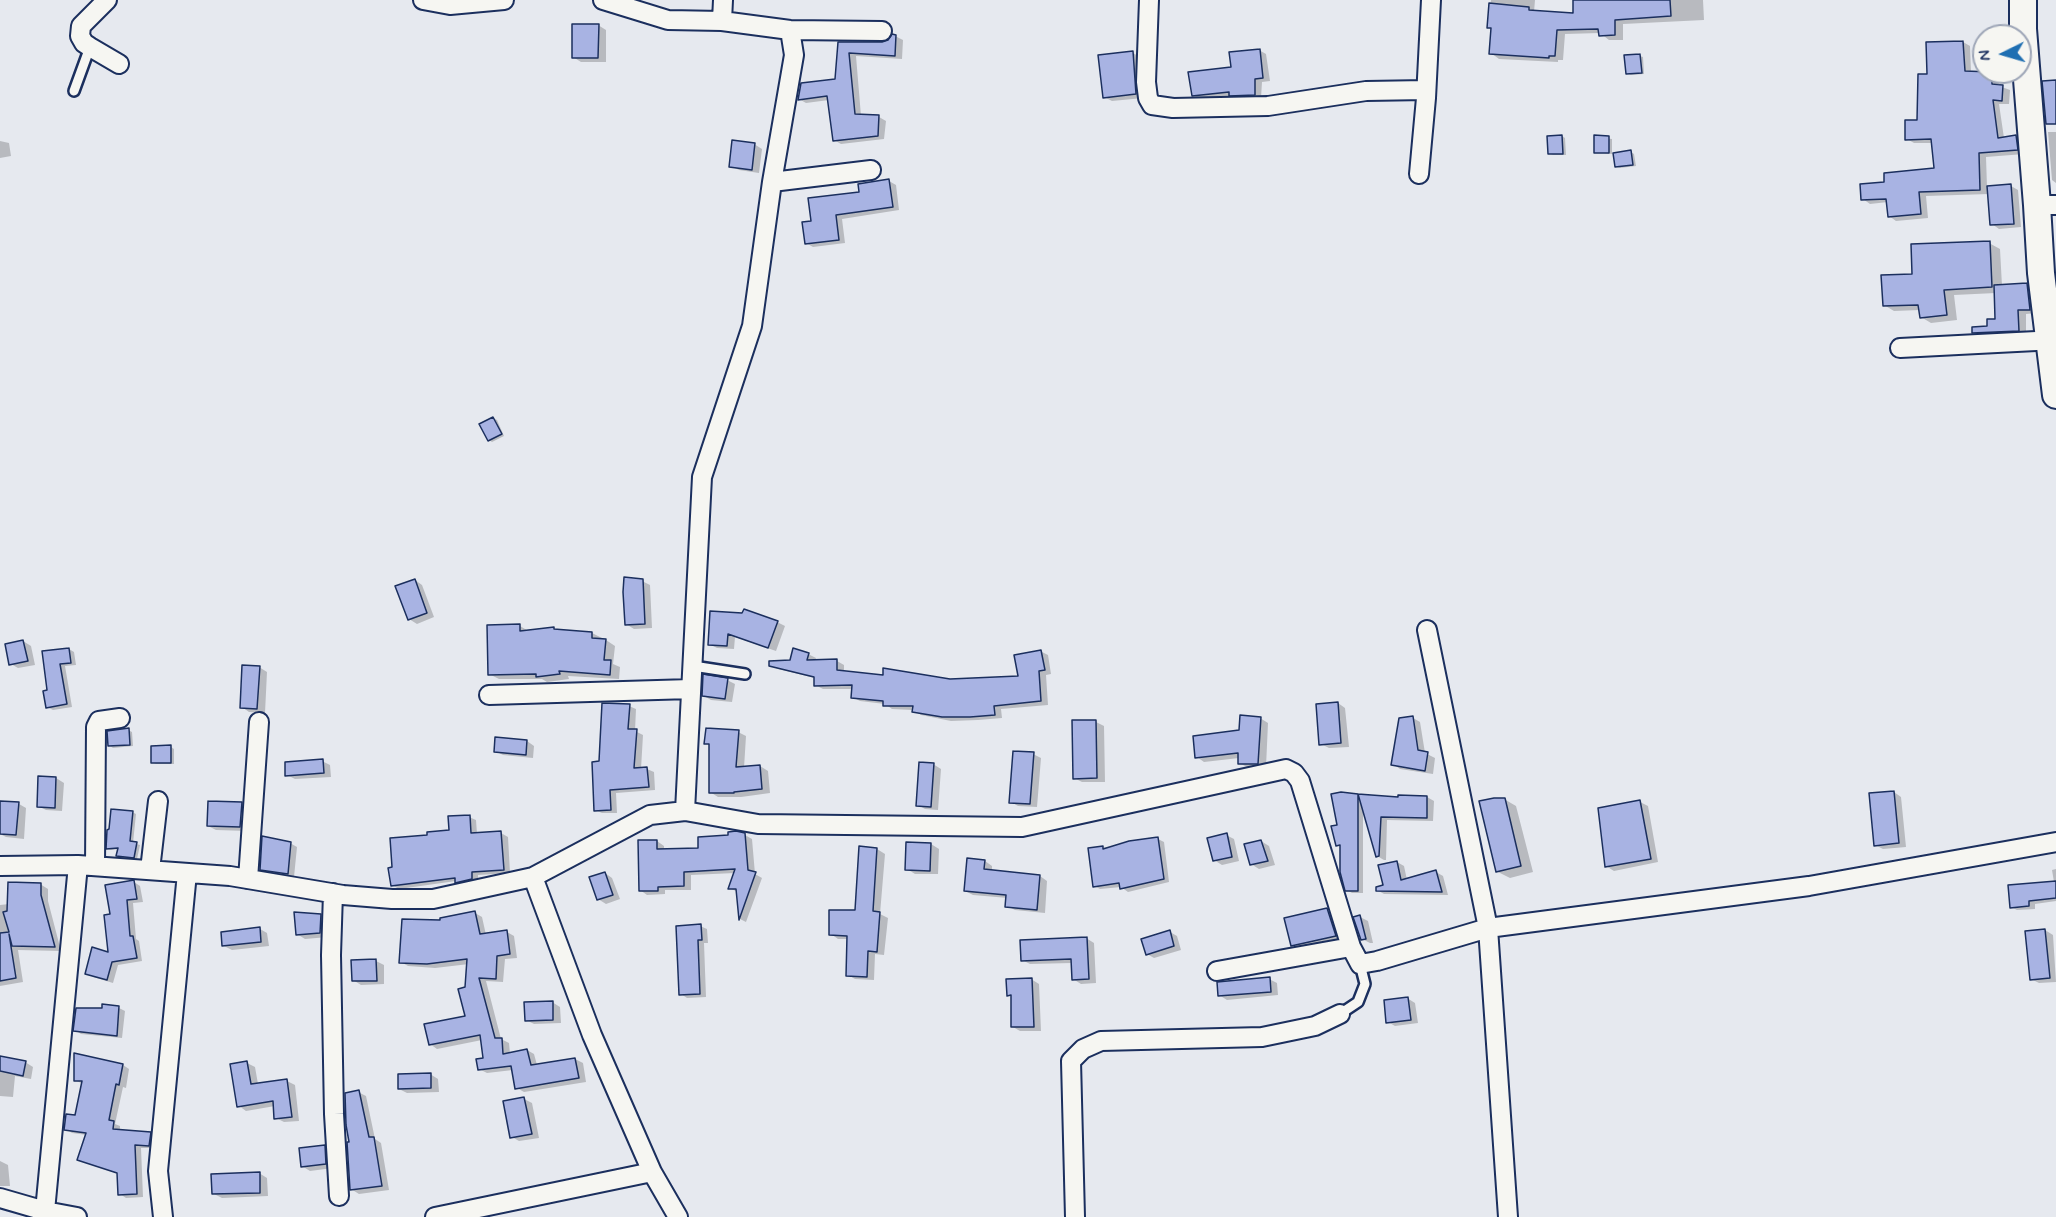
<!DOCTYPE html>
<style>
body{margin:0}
#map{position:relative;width:2056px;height:1217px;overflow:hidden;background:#e6e9ef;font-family:Mynerve,sans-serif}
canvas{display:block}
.north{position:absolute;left:1972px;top:24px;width:60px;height:60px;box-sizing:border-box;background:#f6f6f2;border:2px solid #9ea6b7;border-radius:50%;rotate:265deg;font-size:16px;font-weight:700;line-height:24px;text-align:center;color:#1b2f5e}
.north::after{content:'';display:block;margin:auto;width:21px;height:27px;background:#1f6fb2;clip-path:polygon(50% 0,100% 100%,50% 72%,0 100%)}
</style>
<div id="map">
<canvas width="2056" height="1217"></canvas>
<div class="north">N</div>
</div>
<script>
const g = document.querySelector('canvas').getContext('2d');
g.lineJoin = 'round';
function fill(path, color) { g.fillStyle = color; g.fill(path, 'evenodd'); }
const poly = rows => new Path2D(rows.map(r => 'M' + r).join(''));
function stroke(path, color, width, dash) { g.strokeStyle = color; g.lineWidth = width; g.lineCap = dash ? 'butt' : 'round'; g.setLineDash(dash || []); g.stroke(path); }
fill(poly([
 [1491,0,1535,0,1534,12,1575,15,1574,0,1703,0,1704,20,1623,24,1623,40,1609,40,1600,33,1565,34,1563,60,1558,60,1558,62,1499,59,1491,53,1492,29,1488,27],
 [598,25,606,30,606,62,581,62,573,57],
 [895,36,903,40,902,59,856,56,861,116,879,117,886,121,884,139,841,144,834,140,829,100,806,103,799,99,836,80,839,43,882,44],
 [1963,42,1970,46,1971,72,1992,73,1999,77,1999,86,2010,90,2009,104,1999,104,2004,138,2016,137,2023,141,2024,154,1986,157,1987,187,2011,186,2018,190,2021,227,1999,229,1992,224,1989,194,1926,196,1928,218,1896,221,1889,216,1888,202,1870,204,1863,199,1886,183,1935,170,1933,143,1914,143,1907,139,1918,121,1929,76],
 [1259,50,1266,54,1270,81,1262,82,1261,98,1237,99,1232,96,1200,99,1193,95],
 [1133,53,1140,57,1143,98,1112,101,1104,97],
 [1640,56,1643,57,1644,74,1631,75,1627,73],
 [2048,132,2056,132,2056,183,2052,180],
 [1562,136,1565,138,1566,155,1553,155,1549,153],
 [1596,137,1612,139,1612,154,1595,152],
 [0,141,9,143,11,156,0,158],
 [754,144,762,149,759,173,739,170,731,166],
 [1631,152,1634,154,1636,166,1620,168,1617,167],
 [889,181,896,185,899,210,842,219,845,243,813,247,806,243,813,223,861,193],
 [1989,243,2000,249,2002,286,2027,285,2035,289,2037,313,2026,314,2026,334,1981,337,1974,332,1989,327,1997,321,1996,293,1954,295,1957,320,1931,323,1921,317,1920,310,1894,311,1884,305,1913,276],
 [493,418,497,420,504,436,492,442,489,440],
 [415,580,422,585,434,617,417,624,409,619],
 [642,581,650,585,652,628,634,629,626,624],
 [711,612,777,622,785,626,776,651,735,637,734,649,717,648,709,644],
 [520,626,530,632,554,629,558,631,592,633,606,640,615,646,613,664,620,667,619,679,568,676,569,679,547,682,542,679,499,679,489,674],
 [23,641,31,646,35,665,18,668,11,664],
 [69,649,74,652,76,665,65,666,72,707,53,710,47,707,49,691,44,652],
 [1040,651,1048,655,1051,674,1046,675,1048,705,1001,709,1002,718,978,720,951,721,921,715,913,710,892,709,885,704,860,701,852,697,853,689,823,689,815,685,815,678,778,669,770,665,791,662,808,654,816,658,815,661,837,661,844,665,844,672,950,681,1020,677],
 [259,667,267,672,265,713,249,712,242,707],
 [727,680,735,684,732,702,711,700,704,696],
 [1338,703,1345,708,1349,747,1329,748,1321,744],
 [629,706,636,709,635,731,643,735,641,769,647,769,654,772,655,790,616,793,617,813,602,813,595,810,600,763],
 [1260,718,1268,723,1266,767,1247,767,1239,763,1239,758,1204,762,1197,757],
 [1413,718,1420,722,1425,753,1435,758,1433,774,1400,769,1393,764],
 [1096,722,1104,726,1105,782,1082,782,1074,778],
 [128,730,132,732,133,746,113,748,110,746],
 [738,732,746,736,744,768,760,766,768,771,770,793,741,797,718,797,710,792,711,746,706,743],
 [527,741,534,746,533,758,503,755,495,751],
 [171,747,174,749,174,764,156,764,152,762],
 [1033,754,1041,758,1037,807,1018,806,1011,802],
 [322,761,330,765,331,777,295,779,287,775],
 [933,764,941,769,938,810,925,809,918,805],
 [56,778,64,783,62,811,46,810,38,806],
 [1894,792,1901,797,1906,847,1883,849,1875,845],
 [1357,795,1361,797,1400,799,1427,797,1434,801,1433,821,1387,820,1386,860,1384,860,1377,856,1363,808,1363,893,1352,893,1347,890,1341,847,1337,845,1339,826],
 [1504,799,1516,806,1533,872,1510,878,1498,872],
 [1640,802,1648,806,1658,862,1614,871,1606,866],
 [242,803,249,808,248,831,216,830,208,826],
 [19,804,26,808,24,839,6,837,0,834,0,809],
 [132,812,136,814,133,843,140,845,137,859,121,858,118,856,119,849,111,850,108,849,110,831],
 [469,817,476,820,477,834,501,833,508,837,510,873,478,875,478,882,463,885,456,881,399,889,392,885,429,837,450,832],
 [745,835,752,839,755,874,762,878,746,922,740,919,738,892,729,888,735,873,691,875,691,890,665,890,665,894,647,895,640,890,657,841,664,846,664,850,700,849],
 [1226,835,1234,839,1239,861,1222,865,1214,860],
 [1158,839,1164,842,1169,882,1128,892,1121,887,1100,889,1094,886,1089,850],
 [1261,841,1269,846,1275,865,1259,869,1251,864],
 [290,843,297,847,294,877,268,873,261,869],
 [908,844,931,844,939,849,938,874,915,874,907,869],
 [877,849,885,854,880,914,888,918,884,955,875,954,874,980,855,979,848,975,849,939,838,939,831,934,856,912],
 [985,861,992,866,992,872,1040,876,1047,881,1045,913,1015,910,1007,906,1008,898,973,895,965,891],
 [1397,862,1404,866,1407,880,1436,872,1443,876,1448,895,1384,894,1377,890,1385,886],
 [2056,869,2056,901,2035,904,2035,909,2017,910,2011,907,2054,882,2052,870],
 [605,873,612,878,620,899,606,904,598,899],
 [134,882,140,886,143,902,133,903,136,939,139,941,142,961,118,965,113,983,93,977,87,973,109,954,112,915],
 [40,884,48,889,48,901,61,951,18,950,23,982,0,986,0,905,9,904],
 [1327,910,1335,914,1343,940,1300,950,1292,945],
 [475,913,482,917,486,935,507,932,514,936,517,958,505,959,503,982,486,981,501,1039,509,1043,510,1054,527,1050,534,1054,537,1065,575,1059,583,1063,586,1082,524,1092,517,1088,513,1070,487,1073,479,1069,484,1059,482,1040,437,1049,430,1044,467,1017,469,964,435,968,408,966,401,962,442,921],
 [321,915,328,920,328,937,305,939,297,934],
 [1360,917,1368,921,1373,943,1370,943,1362,939],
 [700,926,707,929,708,943,704,943,706,997,687,998,681,994],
 [260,929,267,933,269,946,232,950,224,946],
 [2045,930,2053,935,2056,982,2039,983,2031,979],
 [1170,932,1177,936,1181,950,1154,958,1147,954],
 [1086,938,1094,943,1096,983,1081,984,1073,979,1072,963,1030,964,1022,960],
 [376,961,384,965,384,984,361,985,353,980],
 [1031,979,1039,984,1041,1031,1020,1031,1013,1027,1012,997,1009,995],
 [1269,979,1277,983,1278,995,1227,1000,1219,995],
 [1407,998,1415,1003,1418,1023,1395,1026,1388,1022],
 [552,1002,560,1007,561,1023,534,1024,526,1020],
 [103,1006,119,1008,125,1011,122,1038,81,1034,75,1030,103,1010],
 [76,1055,123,1065,129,1069,126,1088,123,1087,115,1124,120,1126,120,1131,150,1133,157,1137,155,1148,141,1148,143,1197,126,1198,120,1194,119,1174,79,1159,87,1135,72,1133,66,1129,76,1117,83,1084,75,1080],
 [0,1057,25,1062,33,1067,31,1079,15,1076,13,1097,0,1096],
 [247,1063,255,1067,258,1084,287,1081,295,1085,299,1121,284,1122,276,1118,275,1106,246,1111,239,1106],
 [430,1074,438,1079,439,1092,407,1093,399,1089],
 [358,1092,366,1096,375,1139,381,1143,389,1190,359,1194,351,1189,351,1143],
 [524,1099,532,1103,539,1138,519,1141,512,1137],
 [324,1146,332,1151,333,1168,310,1171,302,1166],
 [0,1161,8,1165,10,1186,0,1186],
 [259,1173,267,1178,268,1196,222,1198,214,1194]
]), '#0003');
const building = poly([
 [1573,0,1670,0,1671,16,1615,20,1615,35,1599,36,1598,29,1557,30,1555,56,1549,56,1549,58,1489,54,1491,28,1487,28,1489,3,1529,7,1529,10,1573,13,1573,0],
 [572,24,599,24,598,58,572,58,572,24],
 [892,34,896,35,895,56,849,53,855,114,879,115,878,136,833,141,827,96,798,100,801,83,835,79,838,42,882,42,888,40,892,34],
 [1963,41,1965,71,1992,72,1992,84,2003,85,2002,101,1993,100,1998,138,2016,135,2018,150,1979,153,1980,190,1919,192,1921,214,1888,217,1886,199,1861,200,1860,184,1884,182,1884,173,1934,168,1931,139,1905,140,1905,120,1917,120,1918,74,1927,74,1926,42,1963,41],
 [1260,49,1263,78,1255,79,1255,95,1229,96,1229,92,1192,96,1188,72,1231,67,1229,52,1260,49],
 [1133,51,1136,94,1103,98,1098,55,1133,51],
 [1640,54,1642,73,1626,74,1624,55,1640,54],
 [2056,80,2056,124,2046,124,2042,81,2056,80],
 [1562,135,1563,154,1548,154,1547,136,1562,135],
 [1594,135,1609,136,1609,153,1594,153,1594,135],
 [732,140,755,143,752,170,729,167,732,140],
 [1631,150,1633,165,1615,167,1613,153,1631,150],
 [889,179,893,207,836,215,839,240,805,244,802,222,811,221,808,198,859,192,858,184,889,179],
 [2011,184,2014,224,1990,225,1987,186,2011,184],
 [1990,241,1992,287,1944,290,1947,315,1920,318,1918,305,1883,306,1881,275,1912,274,1911,244,1990,241],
 [2027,283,2030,310,2018,310,2019,331,1972,333,1972,327,1987,326,1987,319,1995,319,1994,285,2027,283],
 [493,417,502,434,488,441,479,424,493,417],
 [624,577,643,579,645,624,625,625,623,592,624,577],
 [415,579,427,613,408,620,395,586,415,579],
 [744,609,778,621,768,648,728,634,727,646,708,645,710,611,742,613,744,609],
 [520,624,520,631,554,627,554,629,592,632,592,638,606,639,604,660,611,660,610,675,559,671,560,674,536,677,536,674,488,675,487,625,520,624],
 [23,640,28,661,9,665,5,644,23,640],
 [69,648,71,663,60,664,67,704,46,708,43,691,47,690,42,651,69,648],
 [793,648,809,653,807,660,837,659,837,670,883,675,883,668,950,679,1018,676,1014,655,1041,650,1045,670,1039,671,1041,701,994,706,995,715,970,717,942,717,912,712,913,706,883,706,883,701,851,698,852,685,814,686,814,677,769,666,769,661,790,660,793,648],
 [242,665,260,666,257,709,240,708,242,665],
 [703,674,728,678,725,699,702,696,703,674],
 [1338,702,1341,743,1319,745,1316,704,1338,702],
 [602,703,630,704,628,729,637,729,634,768,647,767,649,787,610,790,611,810,594,811,592,762,599,761,602,703],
 [1240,715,1261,717,1258,764,1238,764,1238,753,1195,758,1193,736,1239,730,1240,715],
 [1413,716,1418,750,1428,752,1425,771,1391,765,1399,718,1413,716],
 [1072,720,1096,720,1097,778,1073,779,1072,720],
 [129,728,130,745,108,746,107,731,129,728],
 [706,728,739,730,736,767,760,765,762,789,734,792,734,793,709,793,709,744,704,744,706,728],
 [495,737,527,740,526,755,494,752,495,737],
 [171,745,171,763,151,763,151,746,171,745],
 [1013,751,1034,752,1030,804,1009,803,1013,751],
 [323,759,324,773,285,776,285,762,323,759],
 [919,762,934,763,931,807,916,806,919,762],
 [38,776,56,777,55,808,37,807,38,776],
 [1894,791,1899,843,1874,846,1869,793,1894,791],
 [1341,792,1358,794,1358,891,1345,891,1340,872,1340,845,1336,846,1331,826,1337,825,1331,794,1341,792],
 [1358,794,1398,797,1398,795,1427,796,1427,818,1381,817,1379,856,1376,857,1358,794],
 [1494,798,1505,798,1521,866,1496,872,1479,801,1494,798],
 [1640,800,1651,859,1605,867,1598,808,1640,800],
 [0,801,19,802,16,835,0,834,0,801],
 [208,801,242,802,240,827,207,826,208,801],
 [111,809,133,811,130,841,137,842,134,858,116,856,118,848,106,849,107,830,109,829,111,809],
 [470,815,471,833,501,831,504,870,472,872,472,879,455,883,455,878,391,886,388,868,392,867,390,838,427,835,427,832,449,830,448,816,470,815],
 [736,831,745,833,748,870,756,872,739,920,736,889,728,889,735,869,684,872,684,886,658,887,658,891,639,891,638,840,657,840,657,849,698,848,698,837,728,835,728,832,736,831],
 [1227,833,1232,857,1213,861,1207,838,1227,833],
 [262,836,291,842,288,874,260,870,262,836],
 [1158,837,1164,879,1120,889,1119,883,1093,887,1088,848,1103,846,1103,849,1129,841,1158,837],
 [1261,840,1268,861,1250,865,1244,844,1261,840],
 [906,842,931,843,930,871,905,870,906,842],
 [859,846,877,848,873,911,880,912,877,952,868,951,867,977,846,976,847,936,829,935,829,910,855,910,859,846],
 [967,858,985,860,984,869,1040,875,1037,910,1005,907,1006,895,964,891,967,858],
 [1397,861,1401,880,1436,870,1442,892,1376,891,1376,887,1383,885,1378,865,1397,861],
 [605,872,613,895,597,900,589,877,605,872],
 [134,880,137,899,127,900,130,936,133,936,137,958,112,962,107,980,85,974,92,947,108,952,104,915,110,914,105,885,134,880],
 [2056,881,2056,898,2029,901,2029,906,2010,908,2008,885,2056,881],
 [8,882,41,883,41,895,55,947,12,946,9,934,16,978,0,981,0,933,9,932,3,912,7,911,8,882],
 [1327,908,1336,936,1291,946,1284,918,1327,908],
 [475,911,480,934,507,930,510,954,497,956,496,979,479,978,495,1038,502,1038,503,1054,527,1049,531,1065,575,1058,579,1078,515,1089,511,1066,478,1070,476,1059,483,1058,480,1035,429,1045,424,1024,465,1016,458,989,465,987,467,959,427,964,399,963,402,919,440,920,440,918,475,911],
 [294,912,321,914,320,933,296,935,294,912],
 [1360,915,1366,939,1361,940,1353,917,1360,915],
 [701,924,702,940,698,940,700,994,679,995,676,926,701,924],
 [260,927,261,942,222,946,221,932,260,927],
 [2045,929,2050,978,2030,980,2025,931,2045,929],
 [1170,930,1174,946,1146,955,1141,939,1170,930],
 [1087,937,1089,979,1072,980,1071,959,1021,961,1020,940,1087,937],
 [376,959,377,981,352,981,351,960,376,959],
 [1270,977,1271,992,1218,996,1217,982,1270,977],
 [1032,978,1034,1027,1011,1027,1011,995,1007,996,1006,979,1032,978],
 [1408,997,1411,1020,1386,1023,1384,1000,1408,997],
 [553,1001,553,1020,525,1021,524,1002,553,1001],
 [102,1004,119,1006,117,1036,73,1031,76,1008,102,1008,102,1004],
 [74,1053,123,1064,119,1085,116,1084,109,1120,114,1121,113,1129,151,1132,149,1146,135,1145,137,1194,118,1195,117,1173,77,1160,86,1133,64,1130,66,1114,75,1115,82,1081,74,1081,74,1053],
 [0,1056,26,1061,23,1076,0,1071,0,1056],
 [247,1061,251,1084,287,1079,292,1117,274,1119,273,1101,237,1107,230,1064,247,1061],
 [431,1073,431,1088,398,1089,398,1074,431,1073],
 [359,1090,369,1137,374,1137,382,1186,350,1190,347,1142,349,1142,346,1125,345,1093,359,1090],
 [524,1097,532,1134,510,1138,503,1101,524,1097],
 [325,1145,326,1164,301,1167,299,1148,325,1145],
 [260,1172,260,1193,212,1194,211,1174,260,1172]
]);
fill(building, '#a8b3e3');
stroke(building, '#1b2f5e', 1.5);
const lane = poly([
 [74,91,90,47],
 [693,666,745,674],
 [1340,1014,1358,1002,1365,984,1360,964]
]);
const street = poly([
 [107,0,81,26,80,36,84,43,90,47,119,64],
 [423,0,450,5,504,0],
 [603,0,668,20,722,21,790,30,882,31],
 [1149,0,1146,82,1148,98,1152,105,1173,108,1268,106,1366,91,1426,90],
 [722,21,723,0],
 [1419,174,1426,98,1431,0],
 [772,182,871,170],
 [2037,205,2056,205],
 [1900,348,2056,340],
 [1427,630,1488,928,1508,1217],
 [489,695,691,689],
 [685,811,702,477,752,326,772,182,794,55,790,30],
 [0,866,78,865],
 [95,866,96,727,99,721,120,718],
 [150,870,158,801],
 [533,877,592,1035,652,1172],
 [248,879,259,722],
 [333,893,331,955,334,1114,339,1196],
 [1217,971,1351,947],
 [0,1198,45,1211,77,1217],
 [45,1211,78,865,230,876,343,895,392,899,433,899,533,877,650,815,685,811,758,824,1022,827,1286,769,1294,773,1300,781,1351,947,1360,964,1377,961,1488,928,1809,886,2056,842],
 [163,1217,158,1171,187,873],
 [435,1217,652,1172,678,1217],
 [1075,1217,1071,1061,1083,1049,1101,1041,1262,1037,1315,1026,1340,1014]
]);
const secondary = poly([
 [2023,0,2023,29,2037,205,2041,273,2056,395]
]);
stroke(lane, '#1b2f5e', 14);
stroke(street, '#1b2f5e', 22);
stroke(secondary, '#1b2f5e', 30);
stroke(lane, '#f6f6f2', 9);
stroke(street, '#f6f6f2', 18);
stroke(secondary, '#f6f6f2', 26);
</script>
